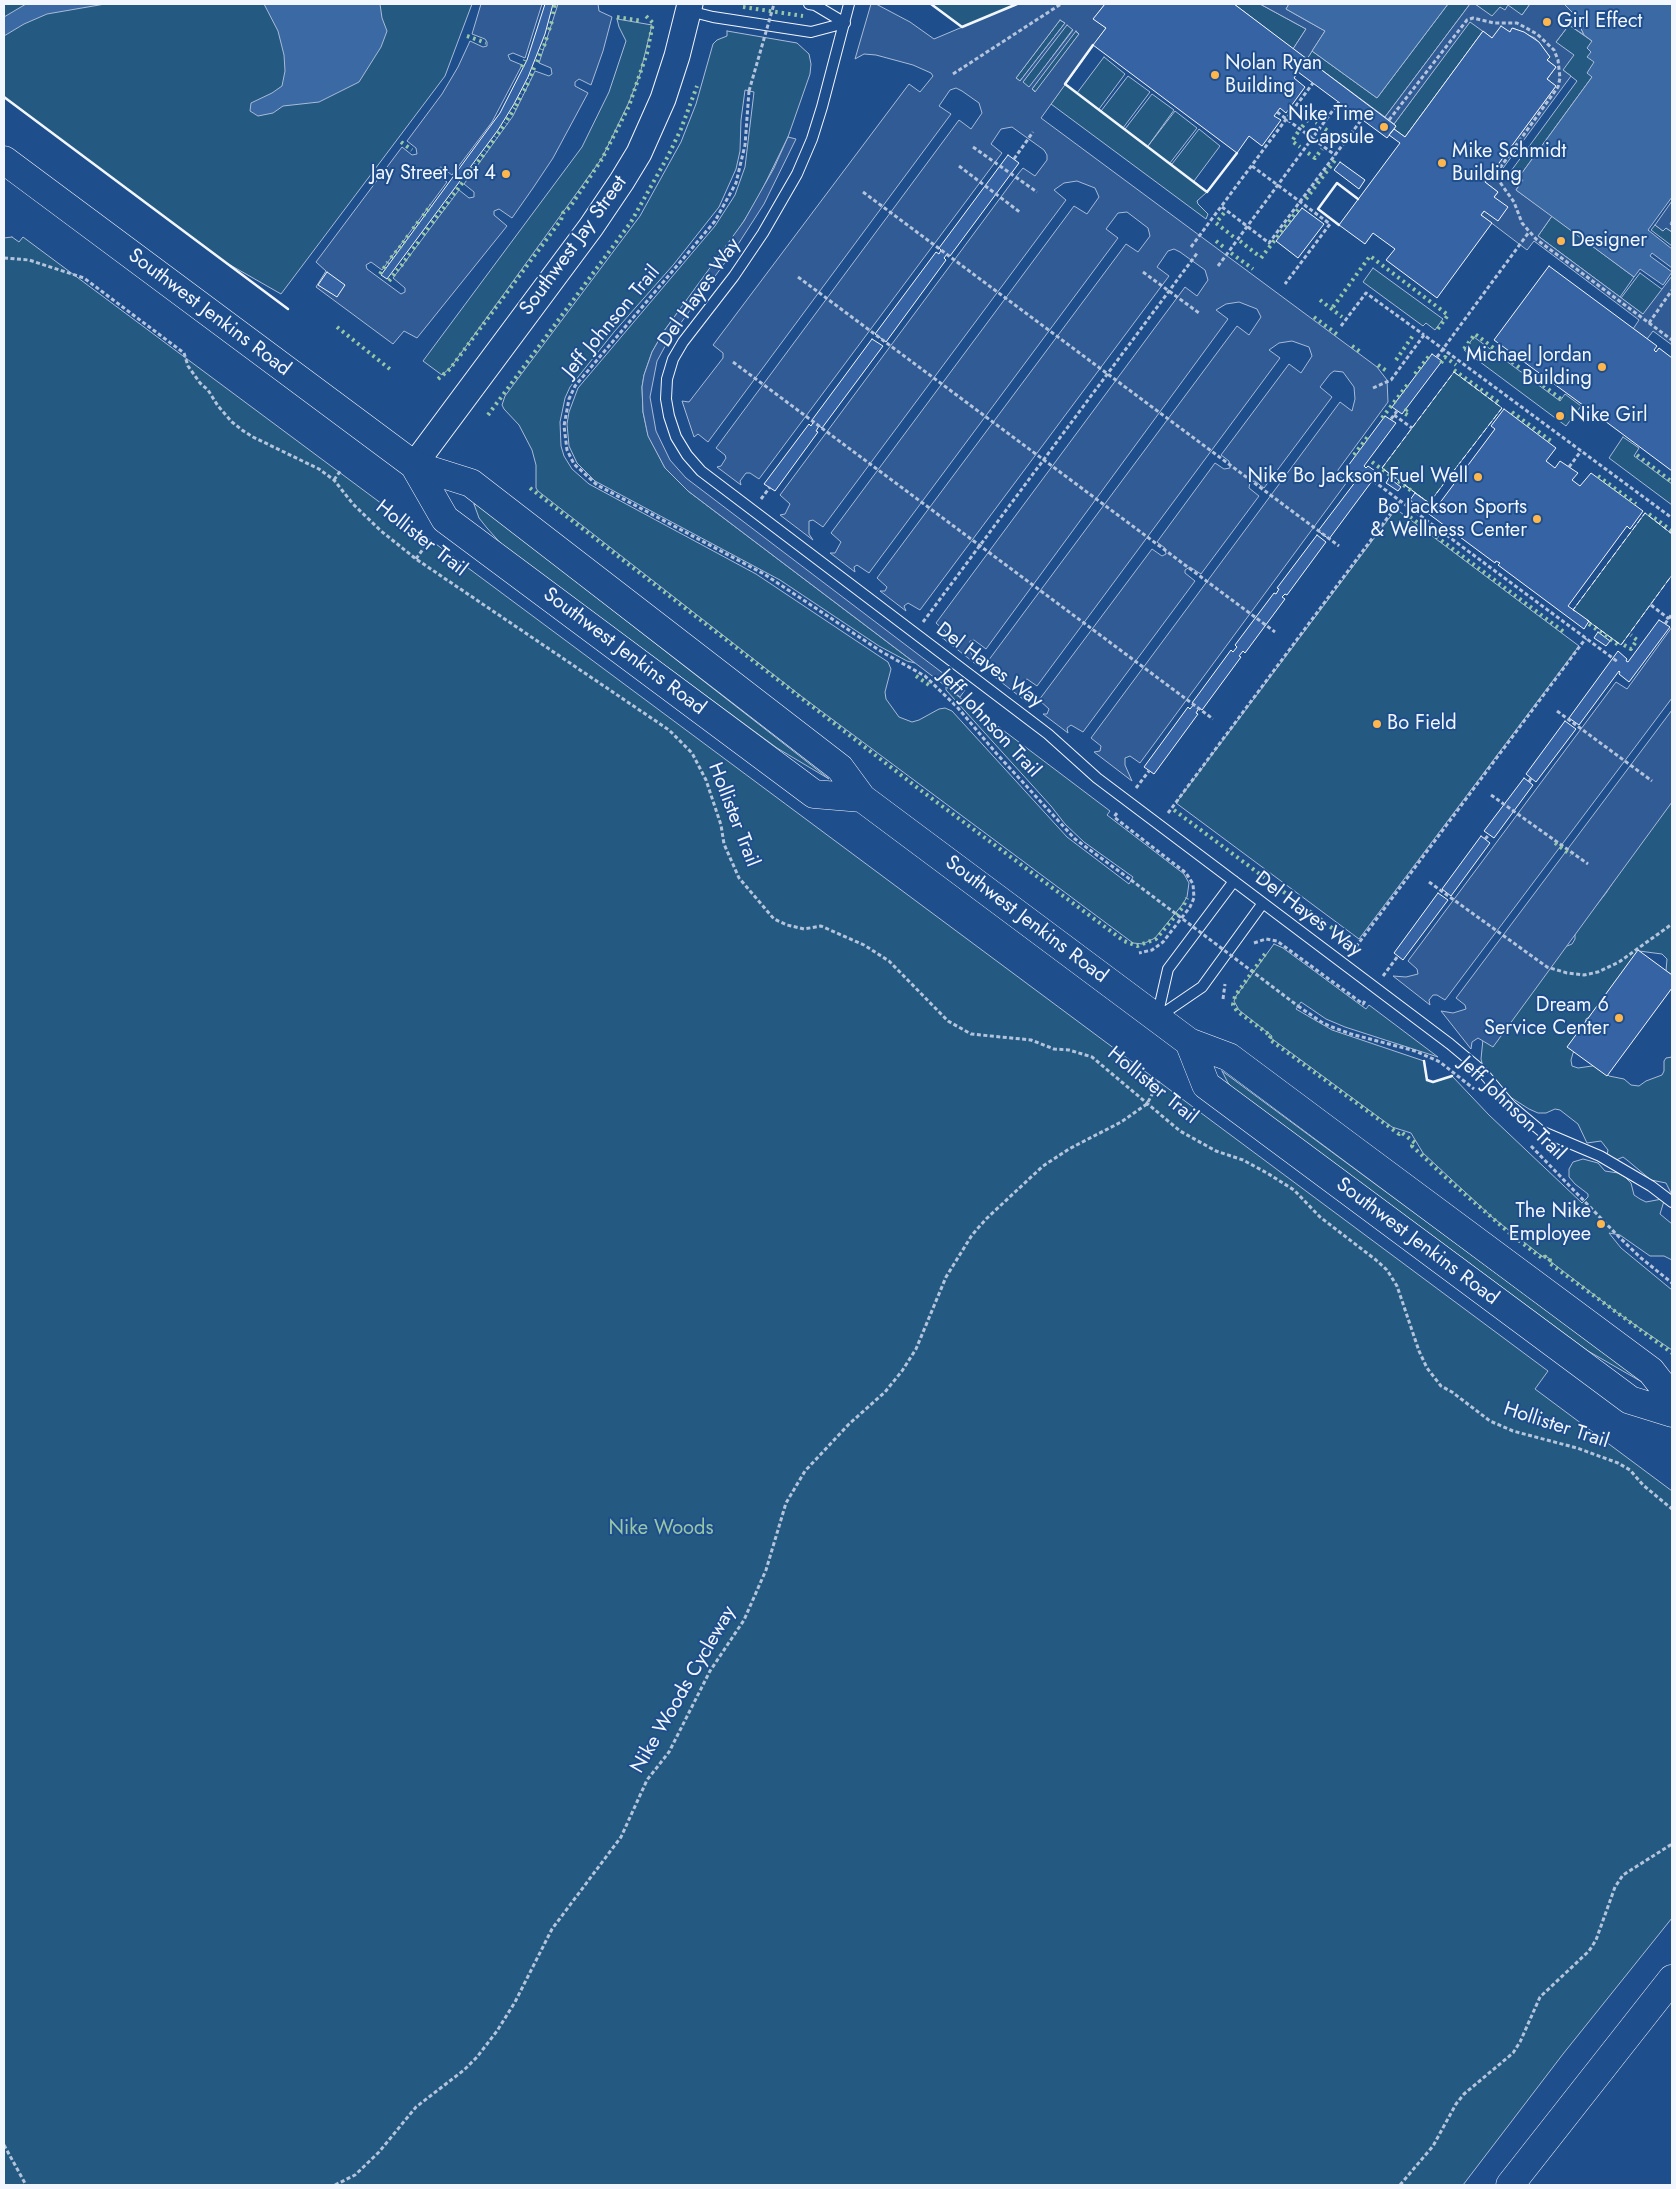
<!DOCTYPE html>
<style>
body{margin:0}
#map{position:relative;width:1676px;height:2189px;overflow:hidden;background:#1f4e8c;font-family:Jost,sans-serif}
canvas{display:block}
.frame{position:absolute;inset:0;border:5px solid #f2f6ff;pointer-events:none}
</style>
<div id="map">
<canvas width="1676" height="2189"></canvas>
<div class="frame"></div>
</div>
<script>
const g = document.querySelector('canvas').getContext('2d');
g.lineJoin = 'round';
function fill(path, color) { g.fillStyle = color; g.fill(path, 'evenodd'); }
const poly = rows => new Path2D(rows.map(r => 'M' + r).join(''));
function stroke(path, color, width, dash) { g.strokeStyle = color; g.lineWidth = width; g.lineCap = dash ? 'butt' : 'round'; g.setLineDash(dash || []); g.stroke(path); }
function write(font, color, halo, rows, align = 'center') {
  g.font = font + ' Jost,sans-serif'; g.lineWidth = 4; g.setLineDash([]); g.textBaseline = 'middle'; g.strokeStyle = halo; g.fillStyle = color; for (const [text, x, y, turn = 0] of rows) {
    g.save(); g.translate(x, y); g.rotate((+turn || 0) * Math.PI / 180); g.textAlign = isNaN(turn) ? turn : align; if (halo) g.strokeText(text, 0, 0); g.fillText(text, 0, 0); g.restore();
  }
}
const green = poly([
 [4,4,472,4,445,76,281,294,225,262,4,97,4,4],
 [931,4,1017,4,962,27,931,4],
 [1234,4,1260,4,1306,29,1293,49,1234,4],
 [1448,4,1470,4,1385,117,1307,59,1312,51,1377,98,1448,4],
 [1475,4,1530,4,1522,15,1505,10,1492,17,1475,4],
 [617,19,652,25,640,74,629,102,602,158,451,367,442,375,423,361,582,147,609,92,626,41,619,27,617,19],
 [1060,20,1065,23,1020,81,1016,78,1060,20],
 [1470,21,1483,31,1405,137,1394,129,1396,126,1394,124,1470,21],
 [1067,24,1073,29,1029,88,1022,83,1067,24],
 [1569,25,1592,41,1591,52,1595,62,1592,77,1519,177,1511,171,1577,81,1563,70,1556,42,1569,25],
 [727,31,797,43,809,54,811,64,810,74,788,137,757,200,737,232,664,331,652,352,644,375,642,387,643,412,648,435,665,468,688,491,915,663,907,661,879,646,780,580,595,481,577,463,569,446,567,424,569,412,578,388,715,226,735,195,745,167,754,92,745,90,741,120,740,151,736,169,719,207,674,264,614,332,570,387,565,398,560,422,561,446,564,456,572,469,589,484,756,574,888,662,891,669,885,692,886,699,899,717,912,722,919,720,939,709,945,708,952,711,1067,837,1129,884,1133,877,1084,842,1065,824,1051,806,946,690,946,687,1110,811,1107,815,1184,874,1189,883,1187,897,1182,905,1155,938,1143,944,1133,943,801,696,538,491,536,488,536,465,532,450,519,425,504,409,502,405,505,396,640,216,681,142,696,104,713,44,717,40,727,36,727,31],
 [1075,31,1079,34,1036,92,1032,89,1075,31],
 [1104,57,1125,74,1099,109,1101,111,1128,76,1150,92,1123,128,1125,129,1152,94,1174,110,1148,146,1175,111,1197,128,1170,163,1172,164,1199,129,1220,146,1194,181,1207,192,1197,201,1198,204,1208,214,1206,219,1051,104,1065,84,1077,93,1104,57],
 [1552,216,1634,277,1620,297,1538,236,1552,216],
 [1655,225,1663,231,1666,228,1672,232,1672,246,1651,230,1655,225],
 [12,237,19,242,23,237,1548,1371,1535,1389,1672,1491,1672,1918,1563,2054,1463,2185,4,2185,4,238,12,237],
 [1373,268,1443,319,1435,330,1426,323,1423,326,1363,282,1373,268],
 [1640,273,1663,290,1644,315,1621,298,1640,273],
 [1474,337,1560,401,1565,394,1581,406,1566,426,1464,350,1474,337],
 [1454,372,1502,408,1429,503,1382,468,1454,372],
 [1623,437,1639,448,1634,456,1672,484,1672,505,1609,458,1623,437],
 [474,504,477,504,829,779,777,748,503,546,487,528,479,518,474,504],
 [1396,509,1579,646,1359,939,1176,803,1396,509],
 [1645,513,1672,534,1672,575,1621,645,1573,610,1645,513],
 [1672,791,1672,975,1666,971,1667,959,1662,954,1639,951,1619,981,1600,1000,1596,1013,1586,1019,1580,1044,1573,1053,1571,1060,1572,1066,1578,1068,1599,1065,1609,1076,1624,1079,1631,1085,1639,1086,1646,1081,1662,1075,1664,1071,1664,1061,1666,1058,1672,1057,1672,1195,1666,1183,1651,1180,1627,1160,1623,1157,1614,1161,1607,1155,1608,1150,1601,1141,1587,1143,1578,1124,1560,1110,1555,1109,1546,1113,1538,1113,1529,1109,1507,1095,1486,1080,1481,1059,1483,1039,1560,949,1572,944,1575,939,1575,932,1606,893,1672,791],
 [1274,944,1283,948,1366,1009,1369,1005,1438,1057,1345,1027,1326,1019,1301,1002,1296,1009,1332,1030,1424,1061,1426,1077,1430,1081,1433,1082,1452,1076,1489,1115,1582,1203,1588,1197,1588,1194,1575,1184,1569,1177,1569,1169,1573,1162,1583,1159,1598,1163,1605,1171,1618,1173,1625,1177,1631,1183,1634,1195,1640,1199,1646,1202,1662,1199,1664,1201,1660,1214,1672,1224,1672,1260,1664,1256,1650,1256,1620,1235,1609,1233,1621,1248,1672,1290,1672,1350,1619,1314,1550,1261,1550,1259,1544,1255,1543,1257,1492,1217,1423,1153,1411,1133,1392,1127,1271,1038,1272,1036,1239,1010,1234,1001,1236,996,1274,944],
 [1222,1071,1641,1380,1642,1382,1588,1351,1234,1089,1228,1083,1222,1071]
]);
fill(green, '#245a82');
stroke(green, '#a8bbd7', 1);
const parking = poly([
 [481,4,542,4,525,58,513,53,508,55,510,60,522,65,492,122,452,175,441,167,436,169,436,174,447,182,382,270,371,262,366,265,367,269,401,294,405,292,405,288,393,278,459,190,469,198,474,197,474,192,464,184,513,116,535,71,549,76,552,74,551,68,539,63,558,4,598,4,599,11,612,17,603,51,591,85,579,79,575,82,575,86,588,93,553,158,533,188,512,218,499,209,494,211,494,215,507,226,417,338,404,331,393,344,316,287,326,271,316,262,402,147,412,155,417,154,416,148,407,141,442,94,458,67,470,41,483,47,487,46,487,42,485,39,472,34,481,4],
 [871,4,876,4,910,22,934,39,1017,4,1105,4,1094,19,1106,28,1041,118,1377,367,1387,380,1388,402,1338,470,1339,476,1347,482,1140,763,1130,756,1125,758,1125,765,1132,781,1094,752,1100,751,1101,746,1091,738,1340,402,1352,411,1355,399,1354,387,1343,372,1334,371,1330,374,1320,387,1332,397,1264,488,1255,481,1250,482,1249,488,1259,496,1201,574,1190,567,1185,570,1185,573,1195,581,1083,732,1071,725,1067,728,1068,733,1043,714,1047,714,1049,709,1039,700,1152,549,1162,556,1166,554,1165,548,1157,542,1215,463,1224,469,1230,468,1229,461,1221,455,1289,364,1301,373,1312,356,1309,347,1292,341,1279,343,1269,350,1280,358,1037,686,1027,679,1022,681,1025,697,1032,706,992,675,996,675,998,671,988,661,1237,326,1249,335,1261,317,1257,309,1239,302,1226,304,1216,310,1228,319,986,649,974,640,970,641,970,651,977,665,940,636,944,636,946,632,936,623,1185,287,1197,296,1208,280,1205,270,1180,252,1174,249,1168,251,1157,267,1169,276,920,610,908,603,904,606,906,611,880,591,885,591,887,587,877,578,1126,244,1138,252,1150,236,1148,228,1127,212,1118,213,1106,229,1118,238,869,573,857,565,854,567,855,572,830,553,835,553,841,542,831,533,1074,206,1087,214,1099,197,1095,188,1077,181,1064,183,1054,190,1066,200,823,527,813,520,809,521,809,534,813,540,780,515,785,514,790,504,780,495,1018,174,1023,168,1035,176,1047,160,1047,155,1044,150,1012,127,1001,129,991,144,1002,153,759,479,750,473,746,473,740,481,741,485,717,467,721,466,726,458,725,455,716,448,959,120,971,129,982,113,979,103,962,91,956,88,950,90,939,106,951,114,708,442,698,434,694,437,682,401,689,402,723,358,723,353,713,345,909,84,920,92,933,76,931,73,913,65,876,55,864,54,855,59,871,4],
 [1060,20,1065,23,1020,81,1016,78,1060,20],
 [1067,25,1073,30,1029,87,1023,82,1067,25],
 [1076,31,1079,34,1035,92,1032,89,1076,31],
 [1260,4,1289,4,1286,9,1325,31,1307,59,1293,49,1306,29,1260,4],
 [1470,4,1475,4,1492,16,1500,7,1505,10,1508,5,1522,15,1530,4,1564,4,1575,15,1584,35,1569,25,1556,42,1574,55,1563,70,1571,76,1501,171,1519,185,1516,190,1552,216,1538,236,1643,314,1672,276,1672,345,1653,331,1647,339,1633,329,1639,320,1534,241,1527,250,1481,215,1498,192,1485,182,1556,86,1547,79,1556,67,1547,60,1550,57,1535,38,1513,28,1510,32,1492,38,1470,22,1394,124,1385,117,1470,4],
 [788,137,796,139,764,204,735,249,669,339,657,361,650,397,656,431,670,460,686,478,965,690,960,697,688,491,665,468,648,436,643,412,642,387,644,375,652,352,664,331,744,221,774,168,788,137],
 [1672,201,1672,220,1670,224,1672,226,1672,232,1666,228,1663,231,1655,225,1672,201],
 [1672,627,1672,698,1445,1000,1437,995,1433,995,1429,1000,1430,1005,1393,976,1406,977,1418,974,1417,969,1408,961,1616,682,1627,689,1672,627],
 [1672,710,1672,802,1493,1047,1478,1038,1472,1042,1471,1049,1441,1011,1453,1013,1466,1009,1465,1005,1456,998,1672,710]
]);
fill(parking, '#305b95');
stroke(parking, '#a8bbd7', 1);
const water = poly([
 [26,4,105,4,47,14,24,24,4,36,4,17,26,4],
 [264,4,380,4,382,18,387,31,381,47,359,82,319,102,283,106,273,113,258,116,250,111,251,103,272,93,282,86,285,71,284,55,278,31,264,4],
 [1289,4,1448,4,1377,98,1312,51,1325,31,1286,9,1289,4],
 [1564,4,1672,4,1672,197,1648,230,1672,249,1672,268,1652,253,1650,256,1672,272,1663,285,1640,269,1634,277,1516,190,1523,180,1519,177,1592,77,1587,73,1594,62,1587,57,1591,52,1587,48,1592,41,1584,35,1575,15,1564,4]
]);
fill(water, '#3b69a3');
stroke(water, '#a8bbd7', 1);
const building = poly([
 [545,4,553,4,545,34,528,77,514,104,498,130,387,279,381,275,500,113,527,60,545,4],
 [1105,4,1234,4,1396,126,1387,138,1298,72,1294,78,1305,87,1286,113,1280,108,1274,116,1281,120,1262,146,1249,136,1237,153,1093,45,1106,28,1093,19,1105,4],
 [1501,26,1510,32,1512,28,1524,32,1539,42,1550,57,1547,60,1556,67,1547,79,1556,86,1485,182,1498,192,1494,197,1508,207,1498,221,1484,211,1481,215,1492,223,1437,298,1386,260,1395,249,1373,233,1365,244,1339,225,1400,143,1389,135,1394,129,1405,137,1483,31,1492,38,1501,26],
 [1008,155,1019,163,950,256,947,254,944,258,946,260,886,342,875,334,936,252,939,254,941,250,939,248,1008,155],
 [1340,162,1365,180,1359,189,1334,170,1340,162],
 [1302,208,1324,224,1298,258,1276,241,1302,208],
 [1549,266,1657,346,1654,350,1656,352,1659,348,1672,358,1672,471,1605,421,1608,417,1605,415,1602,419,1494,340,1549,266],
 [327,272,345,285,337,297,318,285,327,272],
 [872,339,883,346,822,428,819,426,816,431,818,432,775,491,764,484,809,424,811,426,814,421,812,420,872,339],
 [1432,354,1442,361,1402,414,1392,407,1432,354],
 [1504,409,1556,448,1546,461,1555,468,1560,461,1578,473,1572,480,1580,486,1591,473,1643,511,1630,529,1627,526,1568,606,1589,621,1584,629,1498,565,1500,563,1496,561,1495,563,1410,500,1415,493,1436,508,1495,429,1491,426,1504,409],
 [1385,416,1396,423,1364,466,1366,468,1368,466,1378,473,1329,539,1318,531,1359,477,1357,476,1355,478,1345,470,1385,416],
 [1389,478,1401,487,1398,491,1386,483,1389,478],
 [1317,535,1326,542,1287,595,1285,594,1282,597,1285,599,1245,653,1243,651,1239,656,1241,657,1202,710,1199,708,1196,713,1198,714,1154,774,1144,767,1188,707,1190,709,1194,704,1192,703,1231,650,1233,652,1237,647,1235,645,1274,593,1276,594,1279,589,1277,588,1317,535],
 [1659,620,1670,627,1629,682,1619,674,1620,672,1619,671,1579,725,1569,718,1618,651,1627,659,1626,661,1628,662,1659,620],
 [1598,632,1610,641,1606,646,1594,638,1598,632],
 [1565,721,1576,729,1536,782,1526,774,1565,721],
 [1524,778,1533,785,1494,838,1484,831,1524,778],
 [1481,836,1490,843,1451,896,1442,889,1481,836],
 [1438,893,1448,900,1403,960,1394,953,1438,893],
 [1638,950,1672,975,1672,988,1607,1076,1567,1047,1638,950]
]);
fill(building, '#3563a3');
stroke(building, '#f2f6ff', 1);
const service = poly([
 [809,4,815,5,845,23],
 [849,4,822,107,812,139,797,174,763,233,734,276,683,342,673,359,667,379,666,399,669,416,676,437,687,455,701,471,1048,734,1097,778,1450,1044,1480,1069,1510,1105,1541,1131,1600,1156,1651,1186,1672,1202],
 [689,11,713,17,811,32,845,23],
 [1157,1017,1168,969,1234,881],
 [1158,1017,1202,987,1263,903]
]);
const tertiary = poly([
 [414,465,591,227,622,181,639,153,663,99,677,56,690,4]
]);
const secondary = poly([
 [4,160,414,465],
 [862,798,814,794,445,519,414,465,471,483,840,768,862,798,1189,1042,1229,1057,1355,1151,1651,1371,1672,1398],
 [1189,1042,1206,1085,1630,1400,1672,1413]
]);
const primary = poly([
 [1510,2185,1672,1979]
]);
stroke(service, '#f2f6ff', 12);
stroke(tertiary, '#f2f6ff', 27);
stroke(secondary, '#f2f6ff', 29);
stroke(primary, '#f2f6ff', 29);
stroke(poly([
 [953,74,1061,4],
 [749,91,745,145,736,183,715,221,575,386,569,399,564,426,567,450,574,464,597,485,764,574,882,652,925,676,958,708,996,753,1075,839,1131,880],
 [1277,112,1335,155],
 [1389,120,1467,20,1473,18,1494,23,1517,23,1537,34,1554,50,1558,60,1560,78,1558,87,1502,165,1499,170,1499,181,1514,202,1522,223,1536,239,1672,340],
 [973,147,1037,192],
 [1014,159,1033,132],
 [959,166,1021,213],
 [1252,166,1330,224,1285,284],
 [863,192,1339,546],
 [1222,207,1269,243,1362,119],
 [1191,247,1313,83],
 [4,258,29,260,84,278,184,353,188,366,200,383,208,390,218,406,232,422,242,430,253,437,319,469,334,480,353,504,381,531,416,559,669,730,692,753,706,780,721,825,724,844,739,878,774,919,787,925,804,929,821,926,864,945,889,961,948,1021,971,1034,1031,1040,1054,1049,1069,1050,1092,1057,1180,1131,1216,1151,1243,1160,1267,1173,1294,1190,1320,1217,1376,1260,1387,1270,1397,1286,1419,1351,1427,1368,1441,1386,1452,1392,1490,1421,1513,1431,1577,1448,1618,1463,1630,1470,1643,1485,1672,1509],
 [1218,266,1339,102],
 [1143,272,1199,313],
 [798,277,1275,632],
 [1649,323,1672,290],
 [1341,326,1366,293,1424,335],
 [1437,357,1529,232],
 [733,362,1213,719],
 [1373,388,1391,380,1424,335,1672,518],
 [1394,415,1412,428],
 [1391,419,1397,411],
 [1569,467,1581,451],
 [1368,477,1618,662],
 [334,480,341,470],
 [761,499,770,487],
 [416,559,431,538],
 [1651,605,1669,619],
 [923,622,1198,252],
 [1665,624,1672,614],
 [1557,711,1652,781],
 [1529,782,1531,778],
 [1136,788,1149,771],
 [1491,795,1588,864],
 [1117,813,1114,817,1186,873,1193,884,1194,898,1190,907,1163,942,1152,950,1139,953],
 [1168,813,1400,501],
 [1485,839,1489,835],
 [1429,882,1547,967,1567,973,1584,975,1598,972,1619,962,1672,924],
 [1254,943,1266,939,1277,941,1363,1004,1366,999],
 [1352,952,1586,638],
 [1383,976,1398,956],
 [1223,999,1225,984],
 [1298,1006,1323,1023,1332,1027,1351,1034,1415,1051,1440,1062,1474,1089],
 [1531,1146,1619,1237,1641,1258,1672,1283],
 [4,2145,26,2185],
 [335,2185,355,2175,379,2152,416,2107,464,2070,477,2057,497,2031,515,2002,552,1929,621,1837,647,1780,669,1752,710,1671,744,1620,766,1570,786,1503,805,1471,849,1424,885,1392,902,1371,916,1349,946,1277,972,1235,986,1219,1043,1166,1069,1149,1121,1122,1147,1104,1160,1079],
 [1400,2185,1433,2146,1456,2104,1464,2094,1513,2053,1520,2042,1540,1997,1589,1951,1596,1940,1615,1887,1623,1875,1672,1844]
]), '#b3c4dc', 3, [4, 2.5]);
stroke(service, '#1f4e8c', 10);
stroke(tertiary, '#1f4e8c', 25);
stroke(secondary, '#1f4e8c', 28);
stroke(primary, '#1f4e8c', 28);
stroke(poly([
 [749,91,774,4],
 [1131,880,1298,1006]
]), '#b3c4dc', 3, [4, 2.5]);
stroke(poly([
 [743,7,803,16],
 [553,14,555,4],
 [617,17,642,21],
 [549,30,553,18],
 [467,36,486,43],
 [544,46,548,34],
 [537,62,542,49],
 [522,67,525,60],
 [531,76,535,65],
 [524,91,530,79],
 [516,106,522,94],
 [507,120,515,108],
 [1302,127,1309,118,1317,123],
 [1325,129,1332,134,1325,144],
 [1298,132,1292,141,1300,147],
 [498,134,506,123],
 [401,142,412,150],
 [488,148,496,137],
 [1308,153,1315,158,1322,149],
 [478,162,486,151],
 [468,175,476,164],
 [453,195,467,177],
 [1306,199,1336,159],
 [443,209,451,198],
 [1224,213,1216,223,1235,238],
 [423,216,431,205],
 [432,223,441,211],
 [413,229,419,221],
 [423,235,430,226],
 [1216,241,1226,249],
 [1240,241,1259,256],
 [403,243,410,233],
 [413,249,420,240],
 [1231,253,1253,269],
 [391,258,401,246],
 [1261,258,1300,207],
 [401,266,411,252],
 [380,274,388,262],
 [389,281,398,269],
 [1320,300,1342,317],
 [1333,307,1370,256,1448,315,1437,330],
 [1314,317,1338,335],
 [337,327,391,370],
 [1352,346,1362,353],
 [1464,349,1475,334,1561,399],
 [1396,360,1414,334],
 [1441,363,1445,357,1456,365],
 [1378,365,1388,372],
 [1454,370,1501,404],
 [1415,374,1429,356],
 [438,379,450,369,561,220,563,213,570,207,602,159,629,106,647,53,653,23,644,14],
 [1407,409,1404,413,1409,416],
 [1512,412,1551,441],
 [488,415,631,222,668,156,681,129,697,86],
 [1382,418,1408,384],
 [1354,455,1369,435],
 [1637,455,1672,482],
 [1372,462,1413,492],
 [1598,476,1636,504],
 [530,488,919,789,1124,941,1137,946,1156,939,1183,907,1187,898],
 [1649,514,1672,531],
 [1410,517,1564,632],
 [1589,624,1620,646],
 [1624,645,1631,649,1637,640,1631,635],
 [916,676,929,685],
 [1174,810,1352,943],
 [1555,843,1571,855],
 [1265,954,1235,996,1233,1005,1237,1011,1271,1036,1269,1039,1399,1134,1401,1132,1415,1143,1412,1146,1444,1176,1513,1236,1542,1258,1544,1256,1550,1260,1548,1262,1672,1353]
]), '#97c8a6', 4, [2.5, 4]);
stroke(poly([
 [1454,372,1502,408,1429,503,1382,468,1454,372],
 [1575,611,1573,610,1645,513,1672,534],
 [1587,620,1621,645,1672,575]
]), '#f2f6ff', 1, [6, 2.5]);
stroke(poly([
 [931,4,962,27,1017,4],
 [1093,45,1065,84,1207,192,1237,153],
 [4,97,288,309],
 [1339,225,1318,209,1337,183,1358,199],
 [1424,1061,1427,1080,1433,1082,1452,1076]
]), '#f2f6ff', 2.5);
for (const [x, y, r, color] of [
 [1547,22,5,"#ffb74d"],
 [1215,75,5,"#ffb74d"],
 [1384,127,5,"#ffb74d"],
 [1442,163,5,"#ffb74d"],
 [506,174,5,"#ffb74d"],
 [1561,241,5,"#ffb74d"],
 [1602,367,5,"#ffb74d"],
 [1560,416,5,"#ffb74d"],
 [1478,477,5,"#ffb74d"],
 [1537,519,5,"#ffb74d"],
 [1377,724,5,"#ffb74d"],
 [1619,1018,5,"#ffb74d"],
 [1601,1224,5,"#ffb74d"]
]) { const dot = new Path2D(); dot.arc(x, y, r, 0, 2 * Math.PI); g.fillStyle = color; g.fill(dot); stroke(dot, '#1f4e8c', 2); }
write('20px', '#f2f6ff', '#1f4e8c', [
 ["Girl Effect",1557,22,"left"],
 ["Nolan Ryan",1225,64,"left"],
 ["Building",1225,87,"left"],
 ["Nike Time",1374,115],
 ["Capsule",1374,138],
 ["Mike Schmidt",1452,152,"left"],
 ["Building",1452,175,"left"],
 ["Jay Street Lot 4",496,174],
 ["Designer",1571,241,"left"],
 ["Michael Jordan",1592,356],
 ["Building",1592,379],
 ["Nike Girl",1570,416,"left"],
 ["Nike Bo Jackson Fuel Well",1468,477],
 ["Bo Jackson Sports",1527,508],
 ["& Wellness Center",1527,531],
 ["Bo Field",1387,724,"left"],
 ["Dream 6",1609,1006],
 ["Service Center",1609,1029],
 ["The Nike",1591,1212],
 ["Employee",1591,1235]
], 'right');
write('20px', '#f2f6ff', '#1f4e8c', [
 ["Southwest Jay Street",574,246,-54],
 ["Del Hayes Way",700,293,-55],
 ["Southwest Jenkins Road",209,313,37],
 ["Jeff Johnson Trail",612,322,-50],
 ["Hollister Trail",421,539,38],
 ["Southwest Jenkins Road",624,652,37],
 ["Del Hayes Way",989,666,37],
 ["Jeff Johnson Trail",989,724,47],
 ["Hollister Trail",733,815,69],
 ["Del Hayes Way",1308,915,37],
 ["Southwest Jenkins Road",1026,920,37],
 ["Hollister Trail",1152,1086,39],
 ["Jeff Johnson Trail",1512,1109,44],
 ["Southwest Jenkins Road",1417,1242,37],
 ["Hollister Trail",1556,1426,18],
 ["Nike Woods Cycleway",684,1690,-60]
]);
write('20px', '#97c8a6', '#1f4e8c', [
 ["Nike Woods",661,1529]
]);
</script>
